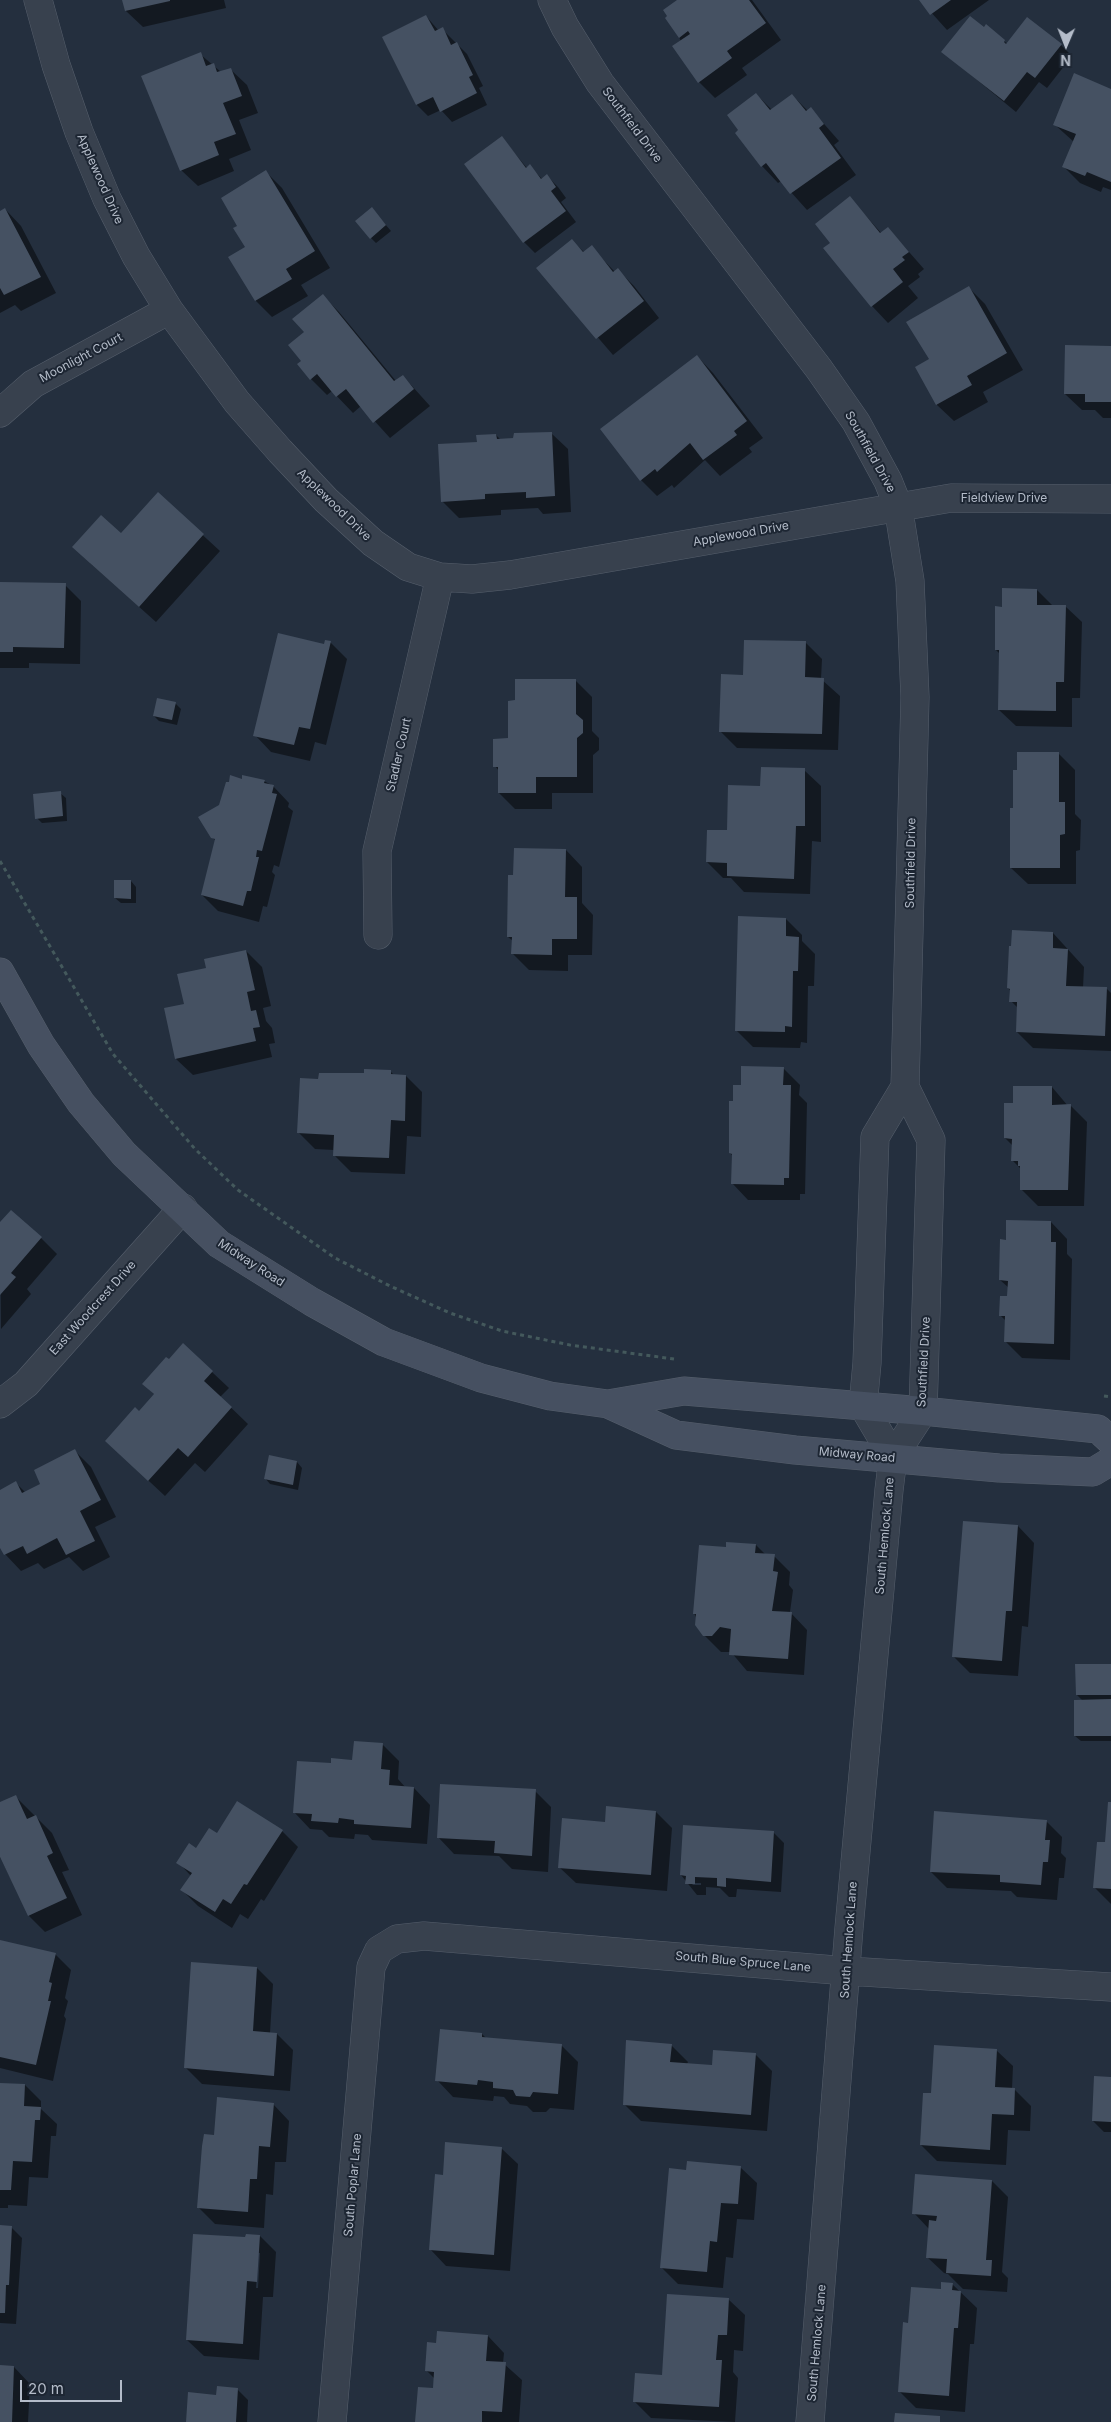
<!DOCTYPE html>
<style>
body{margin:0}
#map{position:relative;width:1111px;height:2422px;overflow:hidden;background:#242f3e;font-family:Inter,sans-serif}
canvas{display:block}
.north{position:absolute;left:1041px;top:20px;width:50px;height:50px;-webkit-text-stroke:4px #1d2633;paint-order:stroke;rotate:181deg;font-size:14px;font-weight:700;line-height:20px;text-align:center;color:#b4bcc9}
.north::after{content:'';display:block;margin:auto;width:18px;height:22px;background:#b4bcc9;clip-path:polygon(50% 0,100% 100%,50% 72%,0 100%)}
.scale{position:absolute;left:20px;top:2380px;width:102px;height:22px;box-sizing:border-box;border:2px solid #b4bcc9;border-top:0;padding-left:6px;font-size:15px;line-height:18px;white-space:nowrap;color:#b4bcc9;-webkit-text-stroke:4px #1d2633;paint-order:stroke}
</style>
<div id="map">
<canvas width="1111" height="2422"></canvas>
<div class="north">N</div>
<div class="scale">20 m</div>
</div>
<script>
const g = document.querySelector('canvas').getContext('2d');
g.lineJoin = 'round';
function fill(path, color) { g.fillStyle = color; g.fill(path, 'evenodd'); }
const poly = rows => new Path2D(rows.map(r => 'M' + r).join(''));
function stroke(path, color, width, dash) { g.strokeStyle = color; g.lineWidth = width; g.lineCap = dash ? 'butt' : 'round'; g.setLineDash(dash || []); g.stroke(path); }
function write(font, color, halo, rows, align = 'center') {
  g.font = font + ' Inter,sans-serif'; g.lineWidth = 4; g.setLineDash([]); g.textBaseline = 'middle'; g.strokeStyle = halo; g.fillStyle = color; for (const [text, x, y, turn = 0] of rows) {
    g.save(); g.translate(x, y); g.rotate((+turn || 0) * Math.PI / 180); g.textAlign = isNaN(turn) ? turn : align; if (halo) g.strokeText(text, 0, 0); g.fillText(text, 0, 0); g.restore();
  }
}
fill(poly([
 [124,0,224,0,226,8,143,27,126,11],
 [679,0,752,0,781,40,742,68,747,75,715,98,699,82,679,37],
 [920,0,989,0,947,30],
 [426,16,439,31,442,29,467,54,483,86,479,88,487,105,452,122,441,110,428,116,417,105,384,37],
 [984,28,1008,44,1061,45,1072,56,1047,88,1039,82,1016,112,943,52],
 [200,54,221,72,230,69,247,85,258,113,239,120,251,150,229,159,234,171,198,186,181,170],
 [1111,90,1111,190,1103,187,1101,192,1080,183,1064,167,1074,142,1054,124],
 [756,94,772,110,792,95,808,111,811,109,839,141,834,145,856,175,807,210,781,181,778,183,762,166,737,133],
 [502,138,527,168,530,166,542,179,547,176,558,187,566,198,561,202,576,222,535,253,524,242],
 [266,172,282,188,330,268,301,285,308,296,272,317,256,301,230,258,247,248,239,226],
 [850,198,882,234,888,228,924,269,918,274,920,277,908,286,918,298,888,323,872,306,825,248,832,243],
 [5,209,21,226,56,293,21,311,15,305,0,313,0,212],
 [372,209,391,231,376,243,371,238],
 [572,241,584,252,591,247,615,272,618,270,634,286,659,318,613,355,538,268],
 [969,288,985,304,1023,370,983,392,988,402,954,421,937,405,916,367,931,359],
 [323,296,339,312,396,381,403,376,430,406,390,438,361,406,353,413,332,391,327,395,311,379,303,362,305,333],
 [1111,347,1111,418,1103,418,1095,410,1082,410,1065,394],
 [697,356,713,373,763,438,749,448,752,452,720,476,705,460,674,488,672,485,657,496,641,480],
 [551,433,568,449,571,512,543,514,538,508,501,510,501,515,459,518,442,501,478,443,496,435,501,440],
 [158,494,220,551,156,622,90,563,121,534],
 [0,584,65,585,81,601,80,664,29,663,29,668,0,668],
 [1037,590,1053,606,1065,606,1082,622,1080,698,1072,698,1072,727,1016,726,999,710,1000,654,996,650,1003,608],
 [326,641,331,643,347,659,326,745,315,742,310,761,271,752,255,735,325,646],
 [805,642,822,659,821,679,840,696,838,750,737,748,720,731,744,677],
 [575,680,592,697,592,731,599,738,599,750,593,755,593,793,552,793,552,809,515,809,499,793,499,771,495,766,509,740],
 [176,704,181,709,177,725,159,721,154,716],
 [1059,754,1075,770,1075,814,1081,820,1080,850,1076,851,1076,884,1028,884,1011,868,1014,810],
 [804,770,821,786,821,842,812,841,810,894,744,892,731,878,723,878,707,862,761,787],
 [242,780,264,781,273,786,289,803,288,807,293,811,279,867,274,865,272,872,275,875,267,907,263,906,259,922,218,911,202,895,216,841,212,837,220,806],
 [60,793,66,798,67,821,42,823,37,818],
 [566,850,582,867,582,903,593,915,592,955,568,955,568,971,529,970,513,954,513,941,508,937,514,876],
 [131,881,136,887,136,903,121,903,115,898],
 [786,919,802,935,802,941,815,954,814,986,808,986,807,1043,801,1042,800,1048,753,1047,736,1030],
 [1053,933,1084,967,1083,988,1107,989,1111,993,1111,1051,1033,1048,1017,1032,1018,1008,1011,1001,1011,991,1008,988],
 [246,951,262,967,271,1006,263,1008,266,1021,272,1028,275,1043,269,1044,272,1057,193,1075,176,1059,185,1005,207,969],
 [783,1068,800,1085,799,1095,807,1103,805,1194,800,1194,800,1200,748,1200,732,1183,733,1156,730,1153,734,1103,742,1086],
 [391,1072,394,1075,406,1076,422,1092,421,1137,407,1136,405,1174,351,1172,334,1155,334,1150,315,1149,299,1133,320,1080],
 [1052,1087,1068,1106,1071,1106,1087,1122,1084,1206,1038,1206,1021,1189,1021,1169,1013,1161,1013,1146,1005,1138,1014,1104],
 [1051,1222,1067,1239,1067,1254,1072,1259,1070,1360,1022,1358,1006,1342,1006,1321,1000,1315,1008,1297,1009,1288,1000,1280,1007,1241],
 [0,1224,41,1238,57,1254,27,1289,31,1294,1,1329],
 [169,1361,212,1372,229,1388,220,1397,248,1424,205,1472,195,1463,165,1496,106,1441,139,1413,155,1395,144,1384],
 [75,1451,91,1467,116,1517,95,1527,110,1557,83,1571,69,1557,44,1569,38,1563,21,1571,5,1554,0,1545,0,1491,16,1483,26,1493,42,1485],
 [270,1457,297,1462,302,1468,298,1490,270,1484,265,1478],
 [1018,1526,1034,1543,1028,1627,1022,1626,1018,1676,970,1673,953,1656],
 [756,1545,766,1555,774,1556,790,1572,789,1585,793,1590,790,1612,807,1630,804,1675,747,1671,731,1652,721,1652,704,1635,694,1613,727,1549],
 [1111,1665,1111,1741,1081,1741,1075,1736,1083,1701,1077,1695],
 [383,1745,399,1761,398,1779,406,1788,414,1788,430,1805,427,1844,372,1840,368,1835,355,1834,354,1839,329,1837,322,1830,310,1829,294,1812,332,1764,353,1761],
 [535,1791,551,1807,548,1872,512,1869,499,1856,454,1854,438,1837],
 [16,1797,52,1833,69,1870,62,1872,82,1915,45,1932,29,1916,0,1857,0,1804],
 [1111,1804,1111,1904,1094,1887,1106,1844],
 [656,1812,672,1828,667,1891,576,1883,559,1867,606,1823],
 [1046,1821,1062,1837,1061,1853,1066,1858,1064,1878,1059,1878,1057,1900,1017,1897,1011,1891,947,1888,931,1872],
 [282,1831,298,1847,264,1901,261,1899,248,1919,240,1914,232,1928,198,1906,182,1890,191,1876,178,1862,217,1834],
 [773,1832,784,1843,781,1892,737,1889,736,1897,729,1897,720,1888,706,1887,706,1895,697,1895,681,1875],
 [691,1883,701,1883,701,1885,693,1885],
 [0,1941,55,1954,71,1970,65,1998,68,2001,64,2016,66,2019,53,2081,0,2068],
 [257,1968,273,1984,270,2033,277,2034,293,2050,290,2091,202,2084,186,2068],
 [482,2034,487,2039,562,2046,578,2062,574,2110,550,2108,546,2112,533,2112,527,2106,510,2104,504,2097,494,2096,493,2101,453,2097,437,2080],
 [671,2045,688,2062,687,2064,713,2066,756,2055,772,2071,767,2131,641,2121,625,2105],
 [996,2050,1013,2066,1012,2089,1014,2089,1031,2106,1030,2131,1008,2130,1006,2165,937,2161,921,2145,932,2094],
 [1111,2079,1111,2132,1104,2132,1093,2121],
 [0,2084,25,2085,41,2101,41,2109,57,2124,56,2136,51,2136,48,2178,29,2177,27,2206,8,2205,8,2208,0,2208],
 [273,2104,289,2121,286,2162,275,2162,273,2195,266,2194,264,2228,215,2224,199,2208,215,2136],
 [501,2148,518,2164,510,2271,446,2266,430,2249,444,2177],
 [740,2167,757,2183,754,2220,737,2219,733,2258,726,2257,723,2288,678,2284,662,2268,687,2171],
 [992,2181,1008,2197,1002,2272,1008,2278,1007,2292,963,2289,948,2274,944,2273,927,2257,929,2229,914,2213],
 [0,2226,11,2227,22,2238,16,2324,0,2323],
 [260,2236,276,2252,273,2297,263,2297,259,2360,204,2356,187,2340],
 [258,2253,260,2253,258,2288,256,2288],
 [952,2284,977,2308,974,2344,970,2344,965,2412,916,2408,900,2392,909,2325,942,2290],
 [728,2299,745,2315,743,2351,734,2350,733,2372,738,2378,735,2422,651,2418,634,2401,663,2376],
 [438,2333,488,2336,504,2353,503,2363,522,2380,519,2422,417,2422,434,2389,435,2379,426,2370,438,2344],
 [0,2367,14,2367,30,2384,28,2422,0,2422],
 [237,2389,248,2400,247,2422,188,2422,217,2396]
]), '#0007');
fill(poly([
 [122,0,170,0,170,1,125,11],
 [677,0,749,0,766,23,727,51,732,58,698,83,672,46,690,34,688,31,679,38,665,18,667,16,663,10],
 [919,0,951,0,930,15],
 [426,15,435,31,443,27,451,45,457,42,473,75,469,77,477,93,440,112,433,97,416,105,382,37],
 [970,16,984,27,986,24,1005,40,1004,42,1006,44,1027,17,1062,44,1035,78,1027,72,1004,101,941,52],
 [201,52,206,66,214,63,217,72,231,68,242,96,223,103,236,134,214,142,219,155,180,171,141,76],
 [1074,73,1111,89,1111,182,1087,172,1085,176,1062,167,1076,134,1053,125],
 [756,93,770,110,792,94,806,111,811,107,824,124,819,128,841,158,790,194,766,163,761,167,735,133,738,130,727,115],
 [502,136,526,168,530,164,541,179,547,174,556,187,551,191,566,211,523,243,464,164],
 [266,170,315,251,286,269,292,279,255,301,228,257,245,247,233,228,237,226,221,198],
 [850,196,880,233,888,227,909,252,902,257,905,260,893,269,903,282,871,307,823,248,830,243,815,224],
 [372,207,386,225,370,239,355,221],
 [5,208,41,277,4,295,0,288,0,211],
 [572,239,583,252,592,245,613,272,618,268,644,301,596,339,536,268],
 [969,286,1007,353,967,376,972,385,936,405,915,367,929,359,906,322],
 [323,294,394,381,403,375,414,389,373,423,346,389,336,397,317,374,310,380,297,364,301,361,288,345,304,332,292,319],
 [1065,345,1111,346,1111,402,1085,402,1085,394,1064,394],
 [697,355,747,421,734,431,737,435,703,460,690,443,657,472,655,469,640,481,600,429],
 [552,432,555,496,526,498,526,492,485,494,485,499,441,502,438,444,477,442,476,435,496,434,497,439,513,438,514,433],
 [158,492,204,534,139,607,72,547,101,515,121,533],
 [0,582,66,583,64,648,13,647,13,652,0,652],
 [1002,588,1037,589,1037,605,1066,605,1064,682,1056,682,1056,711,998,710,999,650,995,650,995,606,1002,607],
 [278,633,324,644,325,640,331,641,310,729,299,727,294,745,253,736],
 [744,640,806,641,805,677,824,678,822,734,719,732,721,674,743,675],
 [515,679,576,679,576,714,583,720,583,733,577,738,577,777,536,777,536,793,498,793,498,767,493,767,493,739,508,738,508,701,515,700],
 [157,698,176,702,172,720,153,716],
 [1017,752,1059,752,1059,802,1065,802,1065,834,1060,835,1060,868,1010,868,1010,808,1013,808,1013,770,1017,770],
 [761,767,805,768,805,826,796,826,794,879,727,876,727,863,706,862,707,830,727,830,728,785,760,786],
 [230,775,242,779,242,775,265,780,264,783,274,785,272,793,277,794,262,851,257,850,256,857,259,857,251,891,247,891,243,906,201,895,215,839,211,838,198,817,219,805,226,782,229,782],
 [61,791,63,816,35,819,33,794],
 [514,848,566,849,565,897,577,897,577,939,552,939,552,955,511,954,512,937,507,937,508,875,513,875],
 [114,880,131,880,131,899,114,898],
 [738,916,786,918,786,936,799,937,798,971,793,971,792,1027,785,1026,785,1032,735,1031],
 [1012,930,1053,932,1053,948,1068,949,1066,986,1107,987,1105,1036,1016,1032,1017,1002,1009,1002,1010,989,1007,988,1009,946,1011,946],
 [246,950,255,990,247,992,251,1011,256,1010,260,1027,253,1028,256,1041,175,1059,164,1008,184,1004,177,974,206,968,204,959],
 [741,1066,784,1067,783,1085,791,1085,789,1178,784,1178,784,1185,731,1184,732,1154,729,1153,729,1101,733,1101,733,1085,741,1085],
 [364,1069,391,1070,391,1074,406,1075,405,1121,391,1120,389,1158,333,1156,334,1135,297,1133,300,1078,318,1079,319,1073,364,1073],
 [1013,1086,1052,1086,1052,1105,1071,1104,1068,1190,1020,1190,1020,1166,1018,1166,1018,1161,1011,1161,1012,1139,1004,1138,1004,1103,1013,1103],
 [11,1210,42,1237,11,1273,16,1277,0,1295,0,1222],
 [1006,1220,1051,1221,1051,1242,1056,1242,1054,1344,1004,1342,1005,1316,999,1316,1000,1296,1007,1296,1008,1281,999,1280,1000,1239,1006,1240],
 [183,1343,213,1371,204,1381,232,1407,188,1457,178,1448,148,1481,105,1441,135,1407,139,1411,154,1394,142,1384,166,1357,169,1359],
 [75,1449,101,1500,80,1511,95,1541,66,1555,57,1538,27,1554,23,1546,4,1555,0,1548,0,1490,16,1481,22,1493,40,1484,34,1470],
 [269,1455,297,1461,293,1485,264,1479],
 [963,1521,1018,1525,1012,1611,1006,1611,1002,1661,952,1657],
 [726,1542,756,1544,755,1553,775,1554,773,1571,778,1572,772,1611,792,1612,788,1659,729,1655,731,1629,720,1627,712,1636,703,1636,695,1625,696,1614,693,1614,699,1545,726,1547],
 [1075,1664,1111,1664,1111,1695,1076,1695],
 [1111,1699,1111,1736,1074,1736,1074,1700],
 [354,1741,383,1743,381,1769,390,1770,389,1785,414,1787,411,1828,354,1824,354,1820,339,1818,338,1823,311,1821,312,1814,293,1813,297,1761,331,1763,331,1758,352,1760],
 [440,1784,536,1789,532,1856,494,1853,495,1841,437,1838],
 [16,1795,27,1819,36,1815,53,1853,47,1856,67,1898,28,1916,0,1857,0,1802],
 [237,1801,283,1830,247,1885,244,1884,231,1904,223,1899,215,1912,180,1890,192,1873,176,1863,189,1843,196,1848,209,1828,217,1833],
 [1108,1802,1111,1802,1111,1889,1093,1888,1097,1842,1105,1842],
 [606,1806,656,1811,651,1875,558,1868,562,1818,605,1822],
 [934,1811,1047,1820,1045,1840,1050,1840,1048,1862,1043,1862,1041,1885,1000,1882,1000,1875,930,1872],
 [683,1825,774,1831,771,1882,726,1878,726,1887,717,1886,717,1878,695,1877,695,1884,685,1884,686,1876,680,1875],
 [0,1940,56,1953,49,1982,52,1983,48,2001,51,2001,36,2065,0,2057],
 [191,1962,257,1967,253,2031,277,2033,274,2076,184,2068],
 [440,2029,482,2033,482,2037,562,2044,558,2094,533,2092,530,2097,516,2096,513,2090,493,2088,493,2082,478,2080,477,2085,435,2081],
 [626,2040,672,2044,670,2062,712,2065,713,2050,756,2053,751,2115,623,2105],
 [934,2045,997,2049,995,2087,1015,2088,1014,2115,992,2114,990,2150,920,2145,923,2093,931,2093],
 [1094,2076,1111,2077,1111,2122,1092,2121],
 [0,2083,25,2084,24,2106,41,2107,40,2120,35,2120,32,2162,13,2161,11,2190,0,2190],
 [217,2097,274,2103,270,2147,259,2146,257,2179,250,2179,248,2212,197,2208,202,2146,204,2134,214,2135],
 [445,2142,502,2147,494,2255,429,2250,435,2174,443,2175],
 [687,2161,741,2166,738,2204,721,2203,717,2242,710,2241,707,2272,660,2268,669,2168,686,2170],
 [915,2174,992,2180,986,2260,992,2260,991,2276,946,2273,947,2259,926,2258,929,2220,936,2221,937,2216,912,2214],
 [0,2225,12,2226,9,2285,6,2285,5,2313,0,2313],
 [193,2234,245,2237,246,2234,260,2235,257,2282,247,2281,243,2344,186,2340],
 [941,2282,953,2283,952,2290,961,2291,958,2328,954,2328,949,2396,898,2392,903,2322,908,2323,911,2287,941,2289],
 [667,2294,729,2298,727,2335,718,2335,716,2360,722,2360,719,2407,633,2402,635,2373,662,2375],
 [437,2331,488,2335,486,2361,506,2362,502,2412,482,2411,482,2422,415,2422,418,2387,433,2388,434,2372,425,2371,427,2342,436,2343],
 [0,2365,14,2366,12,2422,0,2422],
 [217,2386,238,2388,236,2422,186,2422,188,2392,216,2395],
 [895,2413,940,2416,940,2422,894,2422]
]), '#455162');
const minor = poly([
 [38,0,56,65,79,132,107,199,136,256,169,310,237,402,280,451,326,500,373,543,408,567,440,577,472,579,510,575,951,498,1111,499],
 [552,0,565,27,600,83,819,369,856,422,888,481,898,506,910,581,915,697,905,1087,931,1140,924,1379,923,1411,893,1457,889,1490,849,1928,810,2422],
 [0,413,33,384,169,310],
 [378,935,377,851,440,577],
 [0,1404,26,1384,183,1208],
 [893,1457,863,1406,867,1363,875,1137,905,1087],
 [332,2422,371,1967,379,1950,397,1939,424,1936,847,1971,1111,1987]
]);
const secondary = poly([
 [0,972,41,1045,81,1103,124,1154,219,1244,312,1302,384,1342,481,1378,550,1396,608,1404,676,1435,795,1450,999,1468,1093,1472,1111,1461],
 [608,1404,684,1391,923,1411,1098,1429,1111,1441]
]);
stroke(minor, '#565f6c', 29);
stroke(secondary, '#565f6c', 29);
stroke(poly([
 [0,861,113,1054,195,1149,238,1190,335,1258,390,1286,450,1313,502,1331,570,1345,674,1359],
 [1104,1396,1111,1397]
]), '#44595c', 3, [4, 4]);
stroke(minor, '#38414e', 28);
stroke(secondary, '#465061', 28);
write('12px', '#b4bcc9', '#1d2633', [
 ["Southfield Drive",632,125,53],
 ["Applewood Drive",100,179,66],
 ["Moonlight Court",81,358,-28],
 ["Southfield Drive",870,452,61],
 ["Fieldview Drive",1004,498],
 ["Applewood Drive",334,505,44],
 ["Applewood Drive",741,534,-10],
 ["Stadler Court",399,755,-77],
 ["Southfield Drive",911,863,-89],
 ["Midway Road",251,1263,33],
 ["East Woodcrest Drive",93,1308,-48],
 ["Southfield Drive",924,1362,-87],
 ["Midway Road",857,1455,5],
 ["South Hemlock Lane",885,1536,-85],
 ["South Hemlock Lane",849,1940,-86],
 ["South Blue Spruce Lane",743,1962,5],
 ["South Poplar Lane",353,2185,-85],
 ["South Hemlock Lane",817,2343,-85]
]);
</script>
